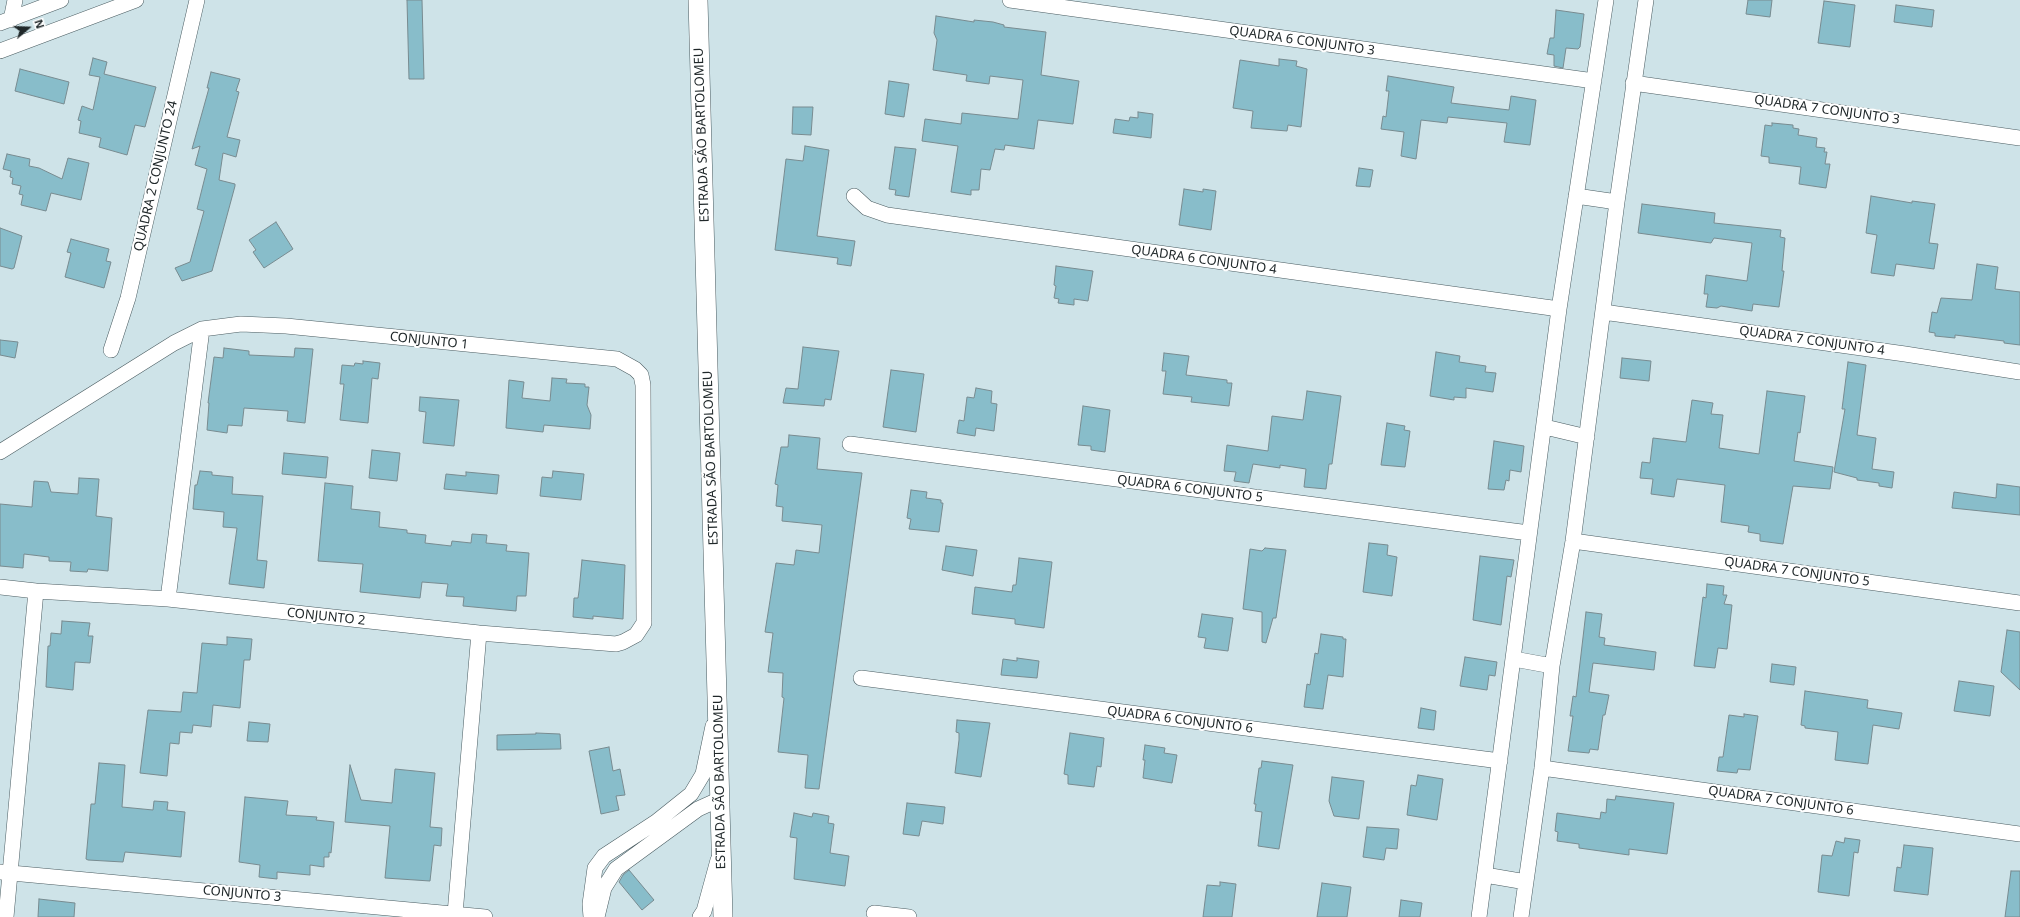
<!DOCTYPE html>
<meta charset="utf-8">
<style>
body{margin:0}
#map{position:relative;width:2020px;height:917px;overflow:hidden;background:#cee3e8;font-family:"Noto Sans",sans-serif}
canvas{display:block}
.north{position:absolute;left:8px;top:8px;width:40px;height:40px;-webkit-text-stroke:3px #fff;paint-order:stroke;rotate:71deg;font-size:11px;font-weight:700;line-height:16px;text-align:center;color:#20282a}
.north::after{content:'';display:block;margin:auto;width:14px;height:18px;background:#20282a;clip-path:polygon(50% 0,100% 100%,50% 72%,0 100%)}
</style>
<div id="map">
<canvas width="2020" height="917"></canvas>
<div class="north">N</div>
</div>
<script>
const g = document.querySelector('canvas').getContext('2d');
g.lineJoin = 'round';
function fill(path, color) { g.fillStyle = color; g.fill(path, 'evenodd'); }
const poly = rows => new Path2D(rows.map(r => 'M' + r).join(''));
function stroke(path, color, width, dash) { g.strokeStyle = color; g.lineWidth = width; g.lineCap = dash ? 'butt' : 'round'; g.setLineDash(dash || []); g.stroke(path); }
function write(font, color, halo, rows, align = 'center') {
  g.font = font + ' "Noto Sans",sans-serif'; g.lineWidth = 4; g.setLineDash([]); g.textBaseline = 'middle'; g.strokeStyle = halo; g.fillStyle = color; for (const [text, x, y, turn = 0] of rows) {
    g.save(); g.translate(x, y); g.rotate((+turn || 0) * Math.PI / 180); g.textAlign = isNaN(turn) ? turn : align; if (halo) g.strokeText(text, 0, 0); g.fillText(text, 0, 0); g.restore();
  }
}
const building = poly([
 [407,0,422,0,424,79,409,79,407,0],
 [1748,0,1772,0,1770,17,1746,14,1748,0],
 [1824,1,1855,5,1850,47,1818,43,1824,1],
 [1896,5,1934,10,1932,27,1894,22,1896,5],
 [1556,10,1584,14,1580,47,1578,49,1566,48,1563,68,1554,66,1554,55,1547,54,1550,38,1554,38,1556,10],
 [936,16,974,22,974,20,993,22,1004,25,1004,27,1046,32,1041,75,1079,81,1073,124,1038,120,1034,149,1005,145,1004,150,995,149,990,170,981,169,979,190,971,190,971,195,951,192,958,146,922,141,925,119,961,124,962,113,1018,119,1023,80,990,76,989,84,966,81,967,75,933,70,937,40,934,33,936,16],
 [93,58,107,62,104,74,156,87,145,127,135,125,127,155,99,147,101,138,79,133,81,121,78,120,82,106,93,110,100,77,89,75,93,58],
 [1279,59,1297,61,1296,66,1307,69,1301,127,1288,125,1287,131,1251,128,1253,111,1233,108,1240,60,1279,66,1279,59],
 [20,69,69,82,64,104,15,91,20,69],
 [211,72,240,79,236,91,239,92,227,137,240,140,236,157,223,153,219,180,235,184,235,186,212,271,182,281,175,268,190,262,204,211,197,209,207,169,195,165,200,146,192,149,209,88,207,88,211,72],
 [1388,76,1454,87,1451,103,1509,110,1511,96,1536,100,1530,145,1504,142,1507,123,1448,117,1447,123,1421,120,1416,159,1401,156,1404,132,1381,129,1383,116,1386,117,1389,91,1386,91,1388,76],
 [889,81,909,84,904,117,885,114,889,81],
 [793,107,813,107,811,135,792,134,793,107],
 [1138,112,1153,114,1151,138,1113,133,1115,119,1129,121,1130,117,1138,118,1138,112],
 [1772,123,1793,125,1793,128,1799,129,1798,135,1817,138,1816,147,1825,148,1824,152,1827,152,1825,164,1830,164,1826,188,1799,184,1801,167,1769,163,1769,157,1761,156,1765,125,1772,126,1772,123],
 [805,146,829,150,817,236,855,241,851,266,837,264,838,258,775,250,786,159,803,161,805,146],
 [895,147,916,149,909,197,895,195,896,190,889,189,895,147],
 [7,154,30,159,29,166,39,168,62,179,68,158,89,163,81,200,51,193,46,211,21,205,23,195,19,194,21,186,12,184,13,178,10,177,11,171,3,169,7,154],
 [1359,168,1373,170,1370,187,1356,186,1359,168],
 [1184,189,1203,192,1203,189,1216,191,1211,230,1179,225,1184,189],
 [1871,196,1912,203,1912,201,1935,204,1929,243,1938,244,1934,269,1896,264,1894,276,1871,273,1877,235,1866,233,1871,196],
 [1642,204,1715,213,1714,223,1781,230,1780,237,1785,238,1782,271,1784,271,1779,307,1753,304,1752,311,1721,306,1717,308,1706,307,1708,294,1704,294,1706,275,1747,281,1752,243,1714,238,1711,243,1638,233,1642,204],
 [276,222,293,249,264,268,253,252,256,250,249,240,276,222],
 [0,228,22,236,14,268,12,269,0,266,0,228],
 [71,239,109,249,106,261,111,262,104,288,65,277,71,253,67,252,71,239],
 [1977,264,1998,267,1995,289,2020,292,2020,345,2004,343,2004,341,1955,335,1955,338,1935,336,1935,333,1929,332,1932,312,1937,313,1941,298,1972,300,1977,264],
 [1056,266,1093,271,1088,301,1074,299,1074,305,1058,303,1059,299,1054,298,1056,286,1054,285,1056,266],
 [0,340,18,342,15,358,0,355,0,340],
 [803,347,839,351,831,400,825,399,824,406,783,403,786,388,798,389,803,347],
 [224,348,249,351,249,355,294,357,295,348,313,349,305,423,287,421,288,411,244,408,242,426,228,425,227,433,207,430,209,403,208,403,214,357,223,358,224,348],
 [1436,352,1460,356,1459,362,1486,366,1485,372,1496,373,1493,392,1466,388,1466,398,1454,397,1454,400,1430,396,1436,352],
 [1164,353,1189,356,1186,375,1227,380,1227,383,1232,383,1229,406,1191,402,1192,397,1163,394,1166,371,1162,371,1164,353],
 [1622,358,1651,361,1649,381,1620,378,1622,358],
 [363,361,380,363,378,379,372,378,368,423,340,420,344,384,340,384,342,365,354,366,355,363,363,364,363,361],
 [1848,362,1866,365,1857,435,1876,438,1872,469,1894,472,1892,488,1879,486,1879,483,1857,480,1857,478,1834,472,1845,409,1842,409,1848,362],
 [891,370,924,374,916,432,883,427,891,370],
 [552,378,567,379,566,383,585,384,585,387,589,387,587,405,591,415,590,429,544,425,543,432,506,428,509,380,524,382,522,398,550,401,552,378],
 [976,388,992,391,991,403,997,404,994,431,976,428,975,436,957,433,959,420,964,421,967,397,974,398,976,388],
 [1307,391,1341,396,1332,464,1329,464,1326,489,1304,487,1306,469,1280,465,1280,468,1253,464,1249,483,1234,481,1236,472,1224,471,1227,445,1268,451,1272,416,1303,420,1307,391],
 [1767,391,1805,396,1800,433,1798,432,1794,461,1833,467,1830,489,1793,486,1783,544,1760,541,1760,534,1748,532,1749,526,1721,522,1725,485,1677,479,1674,497,1651,494,1653,479,1640,478,1642,462,1650,463,1653,438,1686,442,1692,400,1713,403,1711,414,1723,415,1719,448,1759,454,1767,391],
 [420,397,459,400,454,446,423,443,426,412,419,411,420,397],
 [1083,406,1110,410,1105,452,1091,450,1091,446,1078,445,1083,406],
 [1387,423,1405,426,1404,430,1410,431,1405,467,1381,465,1387,423],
 [789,435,820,438,817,469,862,473,819,789,805,788,808,755,778,752,784,698,782,697,783,673,768,672,773,633,765,632,776,563,794,565,796,550,819,553,822,525,782,521,783,507,776,506,778,485,775,484,781,447,788,447,789,435],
 [1494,441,1524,446,1521,472,1510,470,1509,481,1506,480,1504,490,1488,489,1494,441],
 [372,450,400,453,397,481,369,478,372,450],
 [284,453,328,457,326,478,282,474,284,453],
 [200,471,212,472,212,475,233,477,232,494,263,496,257,560,267,561,264,588,229,584,237,528,223,527,224,512,193,509,195,485,197,485,200,471],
 [553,471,584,474,581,500,540,496,542,477,552,478,553,471],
 [466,472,499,475,497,494,444,489,446,474,466,476,466,472],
 [79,478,99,479,96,516,112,518,108,571,88,569,87,572,70,571,71,562,49,561,49,557,24,554,23,568,0,566,0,504,32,507,34,481,48,482,51,492,78,494,79,478],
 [325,483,353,486,351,509,380,512,379,527,407,530,407,533,426,535,425,543,451,546,452,541,471,543,472,534,487,535,486,543,507,545,506,551,529,553,526,596,517,596,516,611,463,606,464,597,446,596,448,584,422,582,420,598,360,592,363,564,318,561,325,483],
 [1997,484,2020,487,2020,515,1952,508,1954,492,1996,498,1997,484],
 [911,490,927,492,926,498,941,500,941,503,943,503,939,532,909,529,911,519,907,518,911,490],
 [1369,543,1388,545,1387,555,1397,557,1392,596,1363,592,1369,543],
 [946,546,977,550,973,576,942,570,946,546],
 [1265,548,1286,550,1276,618,1273,618,1266,643,1262,642,1262,612,1243,609,1250,549,1262,551,1265,548],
 [1480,556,1514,560,1511,577,1507,576,1501,625,1473,620,1480,556],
 [1019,558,1052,562,1044,628,1015,624,1015,619,972,614,975,587,1012,592,1013,585,1016,585,1019,558],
 [582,560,625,565,623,619,593,616,593,619,573,617,574,598,578,598,579,591,582,560],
 [1707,584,1724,586,1723,595,1727,595,1724,604,1732,605,1727,649,1718,648,1715,668,1694,666,1703,597,1706,598,1707,584],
 [1586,612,1602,614,1599,637,1605,638,1604,645,1656,652,1654,670,1593,663,1589,692,1609,695,1605,715,1603,715,1598,750,1590,749,1589,753,1568,751,1573,716,1570,716,1573,696,1576,697,1586,612],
 [1202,614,1233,618,1228,651,1204,648,1206,638,1198,637,1202,614],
 [62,621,90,623,88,636,93,636,90,663,75,662,73,690,46,687,48,646,50,646,51,633,61,634,62,621],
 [2007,630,2020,632,2020,690,2001,672,2007,630],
 [1321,634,1343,637,1343,639,1346,639,1343,677,1328,675,1323,709,1304,707,1307,684,1310,685,1315,653,1318,654,1321,634],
 [227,637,252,639,250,660,244,660,240,708,213,705,211,727,193,725,192,733,180,732,179,744,170,743,167,776,140,773,148,710,181,712,183,692,197,693,202,643,227,645,227,637],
 [1465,657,1497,662,1495,676,1489,675,1487,690,1460,686,1465,657],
 [1017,658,1039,661,1037,678,1001,675,1003,659,1017,661,1017,658],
 [1772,664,1796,667,1794,685,1770,682,1772,664],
 [1959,681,1994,686,1990,716,1954,711,1959,681],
 [1805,691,1868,700,1867,708,1902,713,1899,729,1873,725,1868,764,1835,760,1838,732,1805,728,1805,726,1801,725,1805,691],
 [1421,708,1436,711,1434,730,1418,728,1421,708],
 [1744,714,1758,716,1750,770,1738,769,1737,773,1717,771,1719,757,1723,757,1729,715,1744,717,1744,714],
 [957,720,990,723,981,777,955,773,959,740,959,733,956,732,957,720],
 [249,722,270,724,268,742,247,741,249,722],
 [536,733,560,734,561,749,497,750,497,735,536,734,536,733],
 [1070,733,1104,738,1101,767,1097,766,1094,787,1068,784,1068,775,1064,774,1070,733],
 [1145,745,1165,748,1164,753,1177,755,1172,783,1143,778,1145,760,1143,760,1145,745],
 [609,747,613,771,620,769,625,795,616,796,619,810,601,814,589,751,609,747],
 [1262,761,1293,765,1279,849,1258,846,1262,812,1255,811,1256,804,1254,804,1259,768,1261,768,1262,761],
 [99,763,125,765,122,807,153,810,154,801,168,802,167,810,185,812,181,857,125,852,123,862,88,860,86,859,91,804,95,804,99,763],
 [350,765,361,800,392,803,395,769,435,773,430,827,442,828,441,846,434,845,430,881,385,878,390,826,345,822,350,765],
 [1418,775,1443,779,1437,820,1407,815,1411,785,1416,786,1418,775],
 [1332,777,1364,781,1359,819,1334,816,1329,801,1332,777],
 [1616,796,1674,803,1667,854,1629,849,1629,855,1579,848,1579,844,1557,841,1558,832,1555,831,1557,813,1600,819,1601,812,1606,813,1607,799,1615,800,1616,796],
 [245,797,288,801,286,815,317,817,316,820,334,822,331,853,329,852,329,857,324,857,324,867,310,865,310,875,277,872,277,879,259,877,260,865,239,862,245,797],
 [907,803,945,807,943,824,922,821,919,836,903,834,907,803],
 [794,813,812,817,813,813,829,816,828,823,834,824,830,853,849,856,845,886,794,879,797,838,790,837,794,813],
 [1367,827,1399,829,1397,849,1386,848,1384,860,1363,857,1367,827],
 [1845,838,1860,840,1858,853,1854,852,1849,896,1818,892,1822,855,1832,856,1836,841,1844,843,1845,838],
 [1904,845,1933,848,1928,895,1894,891,1897,867,1901,868,1904,845],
 [629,870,654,900,642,910,619,882,623,875,629,870],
 [2011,871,2020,871,2020,917,2005,917,2011,871],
 [1220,882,1236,884,1232,917,1203,917,1207,885,1220,886,1220,882],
 [1322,883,1351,887,1347,917,1317,917,1322,883],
 [39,899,75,903,74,917,38,917,39,899],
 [1401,900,1422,903,1420,917,1399,917,1401,900]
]);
fill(building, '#88bdca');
stroke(building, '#788b90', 1);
const minor = poly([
 [1010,0,1594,81],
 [11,20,15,0],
 [0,23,61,0],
 [0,51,136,0],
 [1633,83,2020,138],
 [854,196,867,208,887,215,1559,309],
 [1576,196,1617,202],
 [1603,312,1905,354,2020,372],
 [111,350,128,298,197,0],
 [1545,427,1587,437],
 [850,444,1529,533],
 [0,452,174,343,202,329,241,324,286,326,617,359,635,369,641,375,643,385,644,623,636,635,623,642,616,644,479,633,168,599,36,591,0,587],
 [1573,541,2020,603],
 [168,599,202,329],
 [1514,659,1552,666],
 [861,678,1500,761],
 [1542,768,2020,834],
 [0,872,485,917],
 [1485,875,1526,882],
 [874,913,909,917],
 [455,914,479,633],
 [6,917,36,591],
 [591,917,590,904,595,868,604,856,656,822,691,794,703,774,713,726],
 [597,917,604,888,616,869,698,809,720,799],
 [700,917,704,911,718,860],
 [1479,917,1559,309,1606,0],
 [1521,917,1542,768,1552,666,1573,541,1617,202,1646,0]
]);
const tertiary = poly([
 [698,0,723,917]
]);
stroke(minor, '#4a5c61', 16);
stroke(tertiary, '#4a5c61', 20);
stroke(minor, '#fff', 15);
stroke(tertiary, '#fff', 19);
write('13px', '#20282a', '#fff', [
 ["QUADRA 6 CONJUNTO 3",1302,41,8],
 ["QUADRA 7 CONJUNTO 3",1827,110,8],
 ["ESTRADA SÃO BARTOLOMEU",702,135,-92],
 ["QUADRA 2 CONJUNTO 24",156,176,-77],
 ["QUADRA 6 CONJUNTO 4",1204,260,8],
 ["CONJUNTO 1",429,341,6],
 ["QUADRA 7 CONJUNTO 4",1812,341,8],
 ["ESTRADA SÃO BARTOLOMEU",711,458,-92],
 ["QUADRA 6 CONJUNTO 5",1190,489,7],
 ["QUADRA 7 CONJUNTO 5",1797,572,8],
 ["CONJUNTO 2",326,617,6],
 ["QUADRA 6 CONJUNTO 6",1180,720,7],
 ["ESTRADA SÃO BARTOLOMEU",720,782,-91],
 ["QUADRA 7 CONJUNTO 6",1781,801,8],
 ["CONJUNTO 3",242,894,5]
]);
</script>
